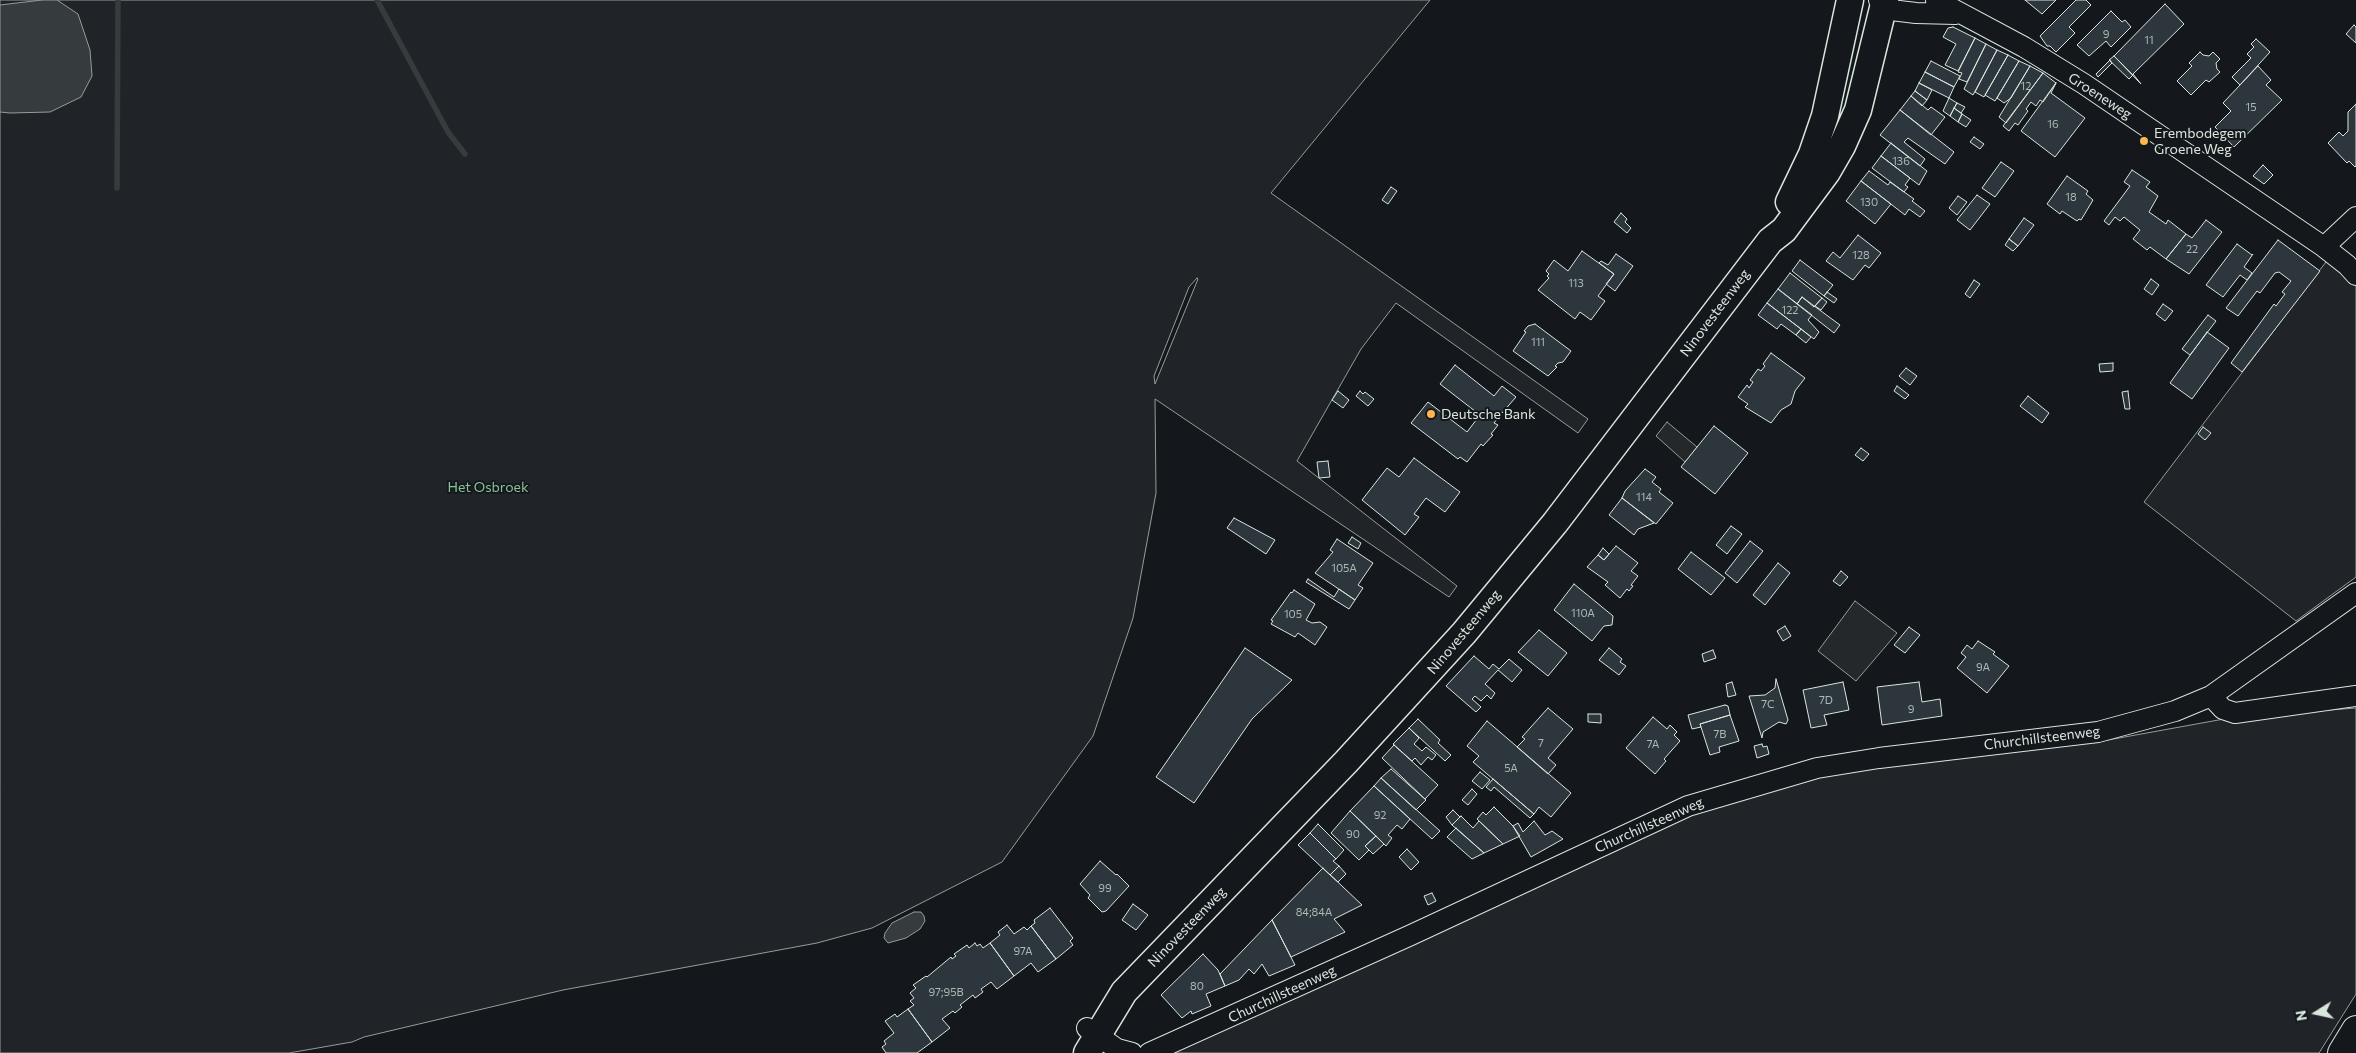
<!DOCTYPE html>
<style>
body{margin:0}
#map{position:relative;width:2356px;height:1053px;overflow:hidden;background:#14181c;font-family:Commissioner,sans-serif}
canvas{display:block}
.north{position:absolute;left:2291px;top:988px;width:50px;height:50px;-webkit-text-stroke:4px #14181c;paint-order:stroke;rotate:260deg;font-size:14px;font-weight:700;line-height:20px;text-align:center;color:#d8e6dc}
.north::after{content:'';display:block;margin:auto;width:18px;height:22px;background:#d8e6dc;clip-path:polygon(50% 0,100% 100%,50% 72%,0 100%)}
</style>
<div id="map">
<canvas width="2356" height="1053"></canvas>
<div class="north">N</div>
</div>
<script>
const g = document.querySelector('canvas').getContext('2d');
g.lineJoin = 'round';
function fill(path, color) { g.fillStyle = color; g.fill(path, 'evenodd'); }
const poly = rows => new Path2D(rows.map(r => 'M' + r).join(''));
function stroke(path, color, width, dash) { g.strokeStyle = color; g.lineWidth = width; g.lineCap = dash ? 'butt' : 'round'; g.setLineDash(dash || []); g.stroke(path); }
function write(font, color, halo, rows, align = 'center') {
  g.font = font + ' Commissioner,sans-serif'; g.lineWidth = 4; g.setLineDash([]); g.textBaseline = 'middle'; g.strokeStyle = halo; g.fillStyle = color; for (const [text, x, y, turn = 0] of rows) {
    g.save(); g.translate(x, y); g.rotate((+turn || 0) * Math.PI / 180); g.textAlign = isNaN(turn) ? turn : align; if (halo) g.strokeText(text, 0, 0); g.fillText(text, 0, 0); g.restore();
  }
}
const green = poly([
 [0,0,1430,0,1271,193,1588,419,1578,433,1396,303,1361,349,1297,461,1457,586,1449,597,1155,399,1156,493,1133,618,1093,736,1002,862,872,928,817,943,563,990,364,1037,352,1042,289,1053,0,1053,0,0],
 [1197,278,1198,279,1155,384,1154,376,1189,287,1197,278],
 [2332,254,2356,275,2356,577,2296,621,2144,502,2332,254],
 [2356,708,2356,994,2319,1053,1170,1053,1187,1047,1445,929,1690,814,1818,777,1868,768,2097,742,2235,717,2356,708]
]);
fill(green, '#202428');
stroke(green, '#939e99', 1);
const parking = poly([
 [1667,422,1697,447,1685,462,1656,436,1667,422],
 [1855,601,1897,633,1856,681,1818,651,1855,601]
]);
fill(parking, '#24282b');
stroke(parking, '#939e99', 1);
const water = poly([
 [42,0,57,0,78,14,90,50,92,76,81,97,50,112,10,113,0,112,0,5,42,0],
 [914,912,921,912,924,916,925,921,920,929,906,938,888,943,884,938,885,933,892,923,914,912]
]);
fill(water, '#363b3e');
stroke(water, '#939e99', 1);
stroke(poly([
 [377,0,448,132,465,154],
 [117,188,118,0]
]), '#363b3e', 5.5);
const building = poly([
 [2025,0,2056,0,2042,14,2025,0],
 [2086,0,2091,5,2069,27,2075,33,2056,52,2050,46,2047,46,2040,36,2076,0,2086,0],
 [2165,4,2184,24,2133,74,2141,84,2114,56,2165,4],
 [2111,11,2122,22,2125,20,2131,27,2111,47,2106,41,2089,56,2077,45,2111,11],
 [2354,25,2356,27,2356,43,2346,34,2354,25],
 [1953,27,1975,38,1958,71,1945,65,1956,44,1943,37,1948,28,1953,27],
 [1975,38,1986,44,1967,82,1959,79,1962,73,1958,72,1975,38],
 [2256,39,2270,52,2240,85,2232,77,2251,58,2247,54,2254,47,2251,44,2256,39],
 [1986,44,1997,50,1973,95,1964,89,1986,44],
 [1997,50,2008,55,1984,97,1975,92,1997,50],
 [2200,52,2203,55,2209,56,2213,52,2220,59,2216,63,2217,69,2220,72,2209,82,2206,80,2191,95,2177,81,2192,66,2189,63,2200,52],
 [2008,55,2019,61,1995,101,1985,95,2008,55],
 [2114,56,2133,75,2129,79,2109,60,2114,56],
 [2110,60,2112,63,2098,77,2096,74,2110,60],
 [1931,61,1960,76,1954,87,1925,72,1931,61],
 [2019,61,2030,66,2011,98,2004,103,1997,98,2019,61],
 [2030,66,2043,73,2006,123,1999,117,2030,66],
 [2258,66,2271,80,2266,85,2282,100,2234,147,2215,127,2231,111,2223,103,2258,66],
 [1925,72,1954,87,1949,98,1919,83,1925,72],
 [2043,73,2056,83,2043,102,2040,100,2036,106,2031,102,2026,109,2028,111,2018,125,2015,123,2009,131,2003,126,2043,73],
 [1919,83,1932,90,1927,100,1915,91,1919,83],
 [2056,83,2051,93,2085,118,2055,157,2021,131,2056,83],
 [1915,91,1927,100,1922,106,1911,96,1915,91],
 [1911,96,1928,110,1931,107,1945,117,1931,135,1900,110,1911,96],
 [1949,98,1957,103,1950,116,1943,111,1949,98],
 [1957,103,1965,107,1961,113,1954,108,1957,103],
 [2356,104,2356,166,2355,167,2349,161,2347,163,2328,143,2339,132,2343,136,2348,131,2348,112,2356,104],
 [1954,108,1962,114,1958,122,1950,116,1954,108],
 [1900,110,1954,152,1945,164,1908,138,1904,142,1925,159,1920,166,1880,135,1900,110],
 [1962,114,1971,120,1966,127,1958,122,1962,114],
 [1974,137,1984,144,1980,149,1970,142,1974,137],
 [1891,143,1927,171,1919,185,1881,156,1891,143],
 [1881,156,1910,178,1905,185,1908,187,1904,192,1872,168,1881,156],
 [2001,162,2014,171,1995,197,1982,188,2001,162],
 [2263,165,2273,175,2264,184,2253,176,2263,165],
 [2132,170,2150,182,2146,187,2158,196,2149,212,2166,224,2168,220,2186,234,2166,259,2150,247,2147,250,2133,239,2140,230,2124,217,2120,221,2115,217,2109,225,2104,221,2130,186,2124,182,2132,170],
 [1869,171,1888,185,1890,182,1914,199,1912,201,1925,211,1920,217,1909,209,1905,215,1861,181,1869,171],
 [2067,176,2088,191,2086,194,2093,200,2081,220,2079,219,2077,221,2062,211,2060,214,2047,204,2067,176],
 [1861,181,1891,204,1875,224,1846,201,1861,181],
 [1391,187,1397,191,1388,204,1382,200,1391,187],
 [1977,195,1990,204,1970,230,1957,220,1977,195],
 [1958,196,1967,202,1957,215,1949,208,1958,196],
 [1621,213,1627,219,1625,222,1631,228,1627,233,1614,222,1621,213],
 [2024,218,2034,225,2018,246,2009,239,2024,218],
 [2206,220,2222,232,2189,274,2166,259,2186,234,2192,238,2206,220],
 [1858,235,1881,253,1869,268,1865,265,1853,280,1826,261,1833,252,1840,258,1858,235],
 [2009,239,2018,246,2013,251,2005,245,2009,239],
 [2278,240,2320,271,2242,372,2231,363,2274,304,2276,306,2285,294,2282,292,2291,281,2279,272,2275,273,2260,293,2257,291,2238,316,2226,308,2278,240],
 [2237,244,2252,255,2253,254,2244,267,2252,273,2247,280,2240,275,2223,297,2206,285,2237,244],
 [1582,251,1614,274,1598,296,1605,301,1591,320,1580,312,1575,319,1538,290,1549,278,1547,276,1549,274,1546,271,1554,260,1568,271,1582,251],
 [1616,254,1633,266,1615,291,1606,284,1614,274,1599,263,1601,261,1608,265,1616,254],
 [1800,260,1833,285,1824,296,1792,271,1800,260],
 [1790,273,1822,298,1814,307,1802,297,1797,304,1778,289,1790,273],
 [2151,279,2159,285,2152,295,2144,289,2151,279],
 [1974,280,1980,284,1970,298,1965,294,1974,280],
 [1778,289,1812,315,1808,320,1819,332,1814,339,1767,303,1778,289],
 [1827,292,1837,299,1834,303,1824,296,1827,292],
 [1802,297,1840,325,1834,333,1797,304,1802,297],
 [1822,298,1827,302,1821,310,1815,306,1822,298],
 [1767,303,1801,329,1796,335,1781,324,1777,329,1758,315,1767,303],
 [2163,304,2173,311,2165,321,2156,314,2163,304],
 [2208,315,2216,321,2190,355,2182,349,2208,315],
 [1535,324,1571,351,1563,362,1558,363,1555,366,1557,367,1548,376,1513,351,1526,332,1524,331,1528,326,1535,324],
 [1801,329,1811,337,1806,343,1796,335,1801,329],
 [2207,332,2229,348,2192,399,2170,383,2207,332],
 [1771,353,1805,378,1795,391,1791,404,1781,410,1771,423,1745,407,1748,404,1738,397,1747,385,1749,388,1753,382,1750,380,1758,369,1761,371,1765,366,1763,364,1771,353],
 [2113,363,2113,371,2100,372,2099,364,2113,363],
 [1455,365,1494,396,1502,386,1516,397,1502,413,1498,412,1495,416,1498,418,1494,423,1498,425,1491,434,1493,435,1483,446,1481,444,1467,462,1460,457,1458,459,1411,423,1428,402,1467,432,1480,415,1440,384,1455,365],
 [1906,368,1917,376,1910,385,1899,376,1906,368],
 [1897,386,1909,395,1905,399,1894,391,1897,386],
 [1338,391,1349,400,1343,408,1332,400,1338,391],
 [1360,391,1363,394,1365,392,1374,399,1368,406,1356,396,1360,391],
 [2128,391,2130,409,2125,409,2122,392,2128,391],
 [2028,396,2049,413,2042,423,2020,406,2028,396],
 [1714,426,1748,453,1715,494,1681,467,1714,426],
 [2203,427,2211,433,2205,440,2198,434,2203,427],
 [1861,448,1869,454,1863,461,1855,455,1861,448],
 [1414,458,1460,492,1445,512,1426,498,1414,514,1419,517,1405,535,1362,500,1387,468,1399,477,1414,458],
 [1328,461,1330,477,1319,478,1317,462,1328,461],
 [1645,469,1656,477,1652,482,1661,489,1659,492,1673,503,1656,524,1622,498,1625,491,1645,469],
 [1622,498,1654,523,1638,529,1634,535,1609,515,1622,498],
 [1234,518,1275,540,1266,554,1227,528,1234,518],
 [1731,526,1742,534,1727,554,1716,545,1731,526],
 [1352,537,1361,543,1358,549,1348,543,1352,537],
 [1337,539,1373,563,1358,585,1363,588,1355,600,1315,573,1333,552,1330,550,1337,539],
 [1750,541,1763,551,1737,583,1725,573,1750,541],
 [1616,546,1638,563,1631,571,1638,576,1631,585,1633,586,1629,591,1627,589,1620,598,1605,585,1608,582,1587,567,1598,555,1604,560,1616,546],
 [1603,548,1609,554,1604,560,1598,555,1603,548],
 [1691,552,1725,578,1711,595,1678,569,1691,552],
 [1778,563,1790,573,1765,605,1753,595,1778,563],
 [1841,571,1848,577,1840,586,1833,581,1841,571],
 [1308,579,1334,597,1339,589,1355,600,1349,609,1306,582,1308,579],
 [1574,584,1613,616,1612,625,1604,626,1592,641,1554,610,1574,584],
 [1294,590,1315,604,1306,620,1312,623,1320,622,1327,627,1315,645,1298,633,1295,637,1271,624,1273,621,1271,620,1291,592,1292,593,1294,590],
 [1785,626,1791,636,1783,641,1777,631,1785,626],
 [1909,627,1920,635,1905,653,1894,645,1909,627],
 [1539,630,1567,653,1548,676,1518,652,1539,630],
 [1978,641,1995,652,1993,654,2009,666,1987,693,1957,668,1966,657,1961,653,1967,645,1972,649,1978,641],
 [1245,648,1292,680,1252,719,1194,803,1156,777,1245,648],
 [1609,648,1622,659,1620,662,1626,666,1619,675,1599,660,1609,648],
 [1713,650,1716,658,1704,662,1702,654,1713,650],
 [1474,656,1489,669,1493,664,1499,669,1509,659,1522,670,1512,682,1498,670,1485,684,1495,693,1491,699,1487,695,1481,701,1475,696,1472,699,1481,707,1476,712,1446,686,1474,656],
 [1776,679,1788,720,1786,724,1779,722,1763,732,1762,738,1749,696,1765,695,1775,688,1776,679],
 [1732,682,1736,695,1728,697,1726,684,1732,682],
 [1843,682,1849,710,1824,715,1827,725,1811,728,1803,690,1843,682],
 [1919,682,1922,702,1940,699,1942,716,1882,725,1877,687,1919,682],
 [1725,705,1728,706,1730,715,1700,724,1701,727,1692,729,1688,715,1725,705],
 [1548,708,1573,729,1548,758,1556,765,1548,774,1517,747,1525,739,1522,737,1548,708],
 [1588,714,1601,714,1601,723,1588,722,1588,714],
 [1730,715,1739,741,1719,747,1720,752,1710,755,1700,724,1730,715],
 [1653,717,1667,729,1670,725,1677,732,1674,735,1680,741,1664,759,1666,761,1655,774,1626,748,1653,717],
 [1418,719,1440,740,1438,743,1451,755,1445,761,1409,728,1418,719],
 [1487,721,1571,793,1551,817,1539,807,1534,814,1473,762,1479,756,1467,746,1487,721],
 [1409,728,1419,738,1414,744,1422,751,1426,747,1436,755,1432,760,1428,757,1421,765,1415,758,1412,761,1393,744,1409,728],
 [1762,744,1763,747,1767,746,1769,754,1757,758,1754,746,1762,744],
 [1394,745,1438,785,1425,799,1382,758,1394,745],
 [1391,769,1426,800,1416,810,1381,778,1391,769],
 [1480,772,1490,780,1482,789,1472,781,1480,772],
 [1381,778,1440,831,1432,839,1374,786,1381,778],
 [1493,779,1534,814,1530,818,1494,787,1491,791,1486,787,1493,779],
 [1374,786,1410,819,1402,829,1397,825,1388,835,1392,838,1386,846,1350,811,1374,786],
 [1472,789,1477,794,1468,805,1462,800,1472,789],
 [1494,807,1513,826,1520,836,1503,844,1477,819,1483,812,1486,815,1494,807],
 [1453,810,1460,817,1452,825,1446,817,1453,810],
 [1350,811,1376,836,1365,846,1369,850,1359,860,1331,833,1350,811],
 [1461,816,1473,828,1479,821,1503,844,1484,853,1452,825,1461,816],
 [1534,821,1545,835,1552,831,1563,839,1531,857,1513,826,1518,823,1523,832,1534,821],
 [1318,824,1344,850,1336,859,1310,833,1318,824],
 [1456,828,1484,853,1472,859,1447,837,1456,828],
 [1310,833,1336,859,1333,861,1339,866,1330,875,1298,845,1310,833],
 [1376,836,1384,844,1373,854,1365,846,1376,836],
 [1407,849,1419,862,1411,870,1399,857,1407,849],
 [1100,861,1116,875,1117,874,1129,886,1106,911,1102,912,1088,898,1090,895,1080,884,1100,861],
 [1339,866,1346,874,1338,882,1330,875,1339,866],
 [1323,868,1362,905,1334,919,1345,932,1291,957,1272,920,1323,868],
 [1432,893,1436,901,1428,905,1424,896,1432,893],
 [1133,904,1148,915,1136,930,1122,920,1133,904],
 [1050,908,1073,938,1070,941,1073,945,1056,959,1031,926,1035,923,1034,920,1050,908],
 [1272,920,1295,965,1269,976,1262,964,1254,974,1249,969,1239,980,1225,986,1220,974,1272,920],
 [1007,925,1014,934,1024,927,1027,930,1031,926,1056,959,1038,972,1031,963,1014,976,990,943,1000,935,998,932,1007,925],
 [975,943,977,946,980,944,983,948,990,943,1014,976,997,989,991,982,981,989,983,992,975,998,973,995,960,1005,962,1007,955,1013,953,1011,942,1019,950,1028,932,1042,908,1009,914,1005,910,1001,914,998,910,993,916,988,913,985,926,976,927,977,951,957,952,959,956,956,954,954,967,945,969,948,975,943],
 [1203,954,1218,970,1225,986,1206,994,1211,1006,1192,1014,1191,1011,1182,1018,1161,995,1203,954],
 [908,1009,932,1042,917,1053,886,1053,882,1047,886,1044,884,1041,894,1033,885,1021,895,1014,897,1017,908,1009]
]);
fill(building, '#2c363c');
stroke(building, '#d8e6dc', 1);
const minor = poly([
 [1879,0,1883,9,1916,13,1956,14],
 [1936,0,2024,47,2084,84,2324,247,2347,265,2356,275],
 [2324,247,2356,217],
 [2211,696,2223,709,2235,713,2356,696],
 [1087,1028,1117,1049,1132,1053],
 [1149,1053,1411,935,1688,806,1817,768,1879,758,2098,732,2175,711,2211,696,2356,593]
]);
const major = poly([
 [1789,202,1812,154,1825,116,1850,0],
 [1087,1053,1124,992,1346,762,1464,633,1555,523,1770,241,1784,230,1827,172,1842,146,1858,110,1885,0]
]);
const highway = poly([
 [2342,1053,2356,1030]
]);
stroke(minor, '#d8e6dc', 22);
stroke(major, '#d8e6dc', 29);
stroke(highway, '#d8e6dc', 30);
stroke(minor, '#14181c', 20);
stroke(major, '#14181c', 26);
stroke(highway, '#14181c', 28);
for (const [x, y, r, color] of [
 [2144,141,5,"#ffb74d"],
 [1431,414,5,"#ffb74d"]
]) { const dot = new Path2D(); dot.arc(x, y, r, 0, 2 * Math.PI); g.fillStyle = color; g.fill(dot); stroke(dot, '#14181c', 2); }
write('11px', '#adbab4', null, [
 ["9",2106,34],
 ["11",2149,40],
 ["12",2026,86],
 ["15",2251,107],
 ["16",2053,124],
 ["136",1901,161],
 ["18",2071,197],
 ["130",1869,202],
 ["22",2192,249],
 ["128",1861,255],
 ["113",1576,283],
 ["122",1790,310],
 ["111",1538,342],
 ["114",1644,497],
 ["105A",1344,568],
 ["110A",1583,613],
 ["105",1293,614],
 ["9A",1983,667],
 ["7D",1826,700],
 ["7C",1768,704],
 ["9",1911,709],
 ["7B",1720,734],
 ["7",1541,743],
 ["7A",1653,744],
 ["5A",1511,768],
 ["92",1380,815],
 ["90",1353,834],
 ["99",1105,888],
 ["84;84A",1314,912],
 ["97A",1023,951],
 ["80",1197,986],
 ["97;95B",946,992]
]);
write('14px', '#d8e6dc', '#14181c', [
 ["Groeneweg",2100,96,33],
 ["Ninovesteenweg",1715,313,-53],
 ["Ninovesteenweg",1464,632,-50],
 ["Churchillsteenweg",2042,738,-7],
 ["Churchillsteenweg",1649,825,-24],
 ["Ninovesteenweg",1187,927,-46],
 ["Churchillsteenweg",1282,994,-25]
]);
write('14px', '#d8e6dc', '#14181c', [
 ["Erembodegem",2154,133],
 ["Groene Weg",2154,149],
 ["Deutsche Bank",1441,414]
], 'left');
write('14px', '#8ac095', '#14181c', [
 ["Het Osbroek",488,487]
]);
</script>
